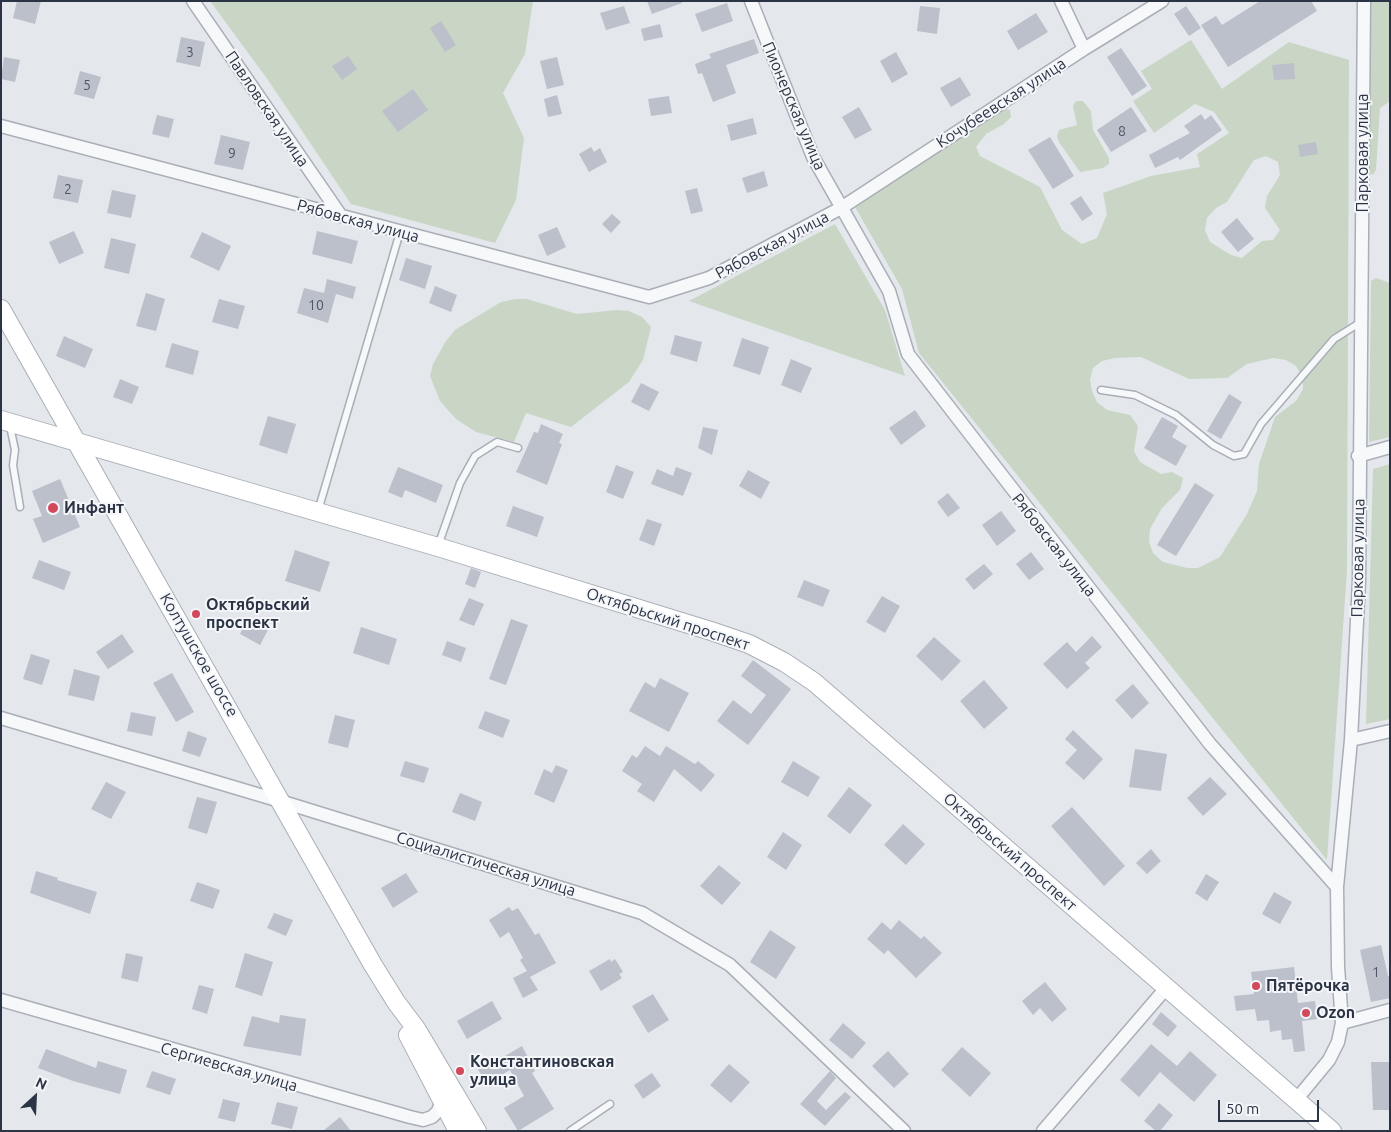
<!DOCTYPE html>
<meta charset="utf-8">
<style>
body{margin:0}
#map{position:relative;width:1391px;height:1132px;overflow:hidden;background:#e4e7ec;font-family:Ubuntu,sans-serif}
canvas{display:block}
.frame{position:absolute;inset:0;border:2px solid #2b3445;pointer-events:none}
.north{position:absolute;left:10px;top:1072px;width:50px;height:50px;-webkit-text-stroke:4px #f4f6f9;paint-order:stroke;rotate:25deg;font-size:14px;font-weight:700;line-height:20px;text-align:center;color:#2b3445}
.north::after{content:'';display:block;margin:auto;width:18px;height:22px;background:#2b3445;clip-path:polygon(50% 0,100% 100%,50% 72%,0 100%)}
.scale{position:absolute;left:1218px;top:1100px;width:101px;height:22px;box-sizing:border-box;border:2px solid #2b3445;border-top:0;padding-left:6px;font-size:15px;line-height:18px;white-space:nowrap;color:#2b3445;-webkit-text-stroke:4px #f4f6f9;paint-order:stroke}
</style>
<div id="map">
<canvas width="1391" height="1132"></canvas>
<div class="frame"></div>
<div class="north">N</div>
<div class="scale">50 m</div>
</div>
<script>
const g = document.querySelector('canvas').getContext('2d');
g.lineJoin = 'round';
function fill(path, color) { g.fillStyle = color; g.fill(path, 'evenodd'); }
const poly = rows => new Path2D(rows.map(r => 'M' + r).join(''));
function stroke(path, color, width, dash) { g.strokeStyle = color; g.lineWidth = width; g.lineCap = dash ? 'butt' : 'round'; g.setLineDash(dash || []); g.stroke(path); }
function write(font, color, halo, rows, align = 'center') {
  g.font = font + ' Ubuntu,sans-serif'; g.lineWidth = 4; g.setLineDash([]); g.textBaseline = 'middle'; g.strokeStyle = halo; g.fillStyle = color; for (const [text, x, y, turn = 0] of rows) {
    g.save(); g.translate(x, y); g.rotate((+turn || 0) * Math.PI / 180); g.textAlign = isNaN(turn) ? turn : align; if (halo) g.strokeText(text, 0, 0); g.fillText(text, 0, 0); g.restore();
  }
}
fill(poly([
 [210,1,533,1,525,54,503,93,524,138,516,200,495,243,351,204,268,80],
 [1371,1,1390,1,1390,101,1380,108,1376,170,1373,175,1368,172],
 [1191,40,1222,89,1289,42,1349,60,1347,570,1327,860,919,353,902,289,855,207,1004,108,1010,110,1011,117,1004,124,986,134,976,147,980,156,1040,187,1062,230,1082,244,1097,238,1107,214,1103,193,1151,176,1200,167,1197,154,1229,133,1214,112,1195,104,1154,133,1133,101,1152,89,1141,71],
 [1266,156,1278,162,1280,175,1267,196,1265,208,1280,230,1273,240,1262,241,1242,258,1231,255,1210,242,1205,230,1207,218,1216,208,1227,202,1254,160],
 [1141,357,1189,379,1227,378,1247,364,1273,358,1286,360,1296,366,1303,378,1303,389,1296,401,1275,417,1259,464,1257,491,1247,514,1220,557,1198,568,1187,568,1163,562,1153,553,1149,542,1150,529,1162,508,1180,490,1183,478,1172,472,1161,474,1140,462,1134,451,1138,426,1130,415,1107,410,1097,402,1092,391,1090,379,1093,368,1102,361,1115,358],
 [1076,101,1083,101,1091,111,1093,130,1109,158,1109,164,1103,168,1080,172,1059,142,1057,136,1059,130,1077,125,1073,106],
 [835,224,885,310,905,376,689,301],
 [1376,278,1390,283,1390,437,1369,442,1371,281],
 [515,299,527,299,577,314,617,310,629,311,642,317,651,327,643,360,629,382,571,427,526,413,514,442,476,432,456,419,440,401,430,376,433,364,446,341,455,330,501,302],
 [1390,464,1390,719,1366,724,1373,469]
]), '#c9d6c5');
fill(poly([
 [17,1,41,1,35,24,13,18],
 [647,1,682,1,682,3,652,14],
 [1260,1,1311,1,1317,11,1228,67,1201,25,1216,16,1222,25],
 [727,3,733,21,702,32,695,14],
 [624,6,630,23,606,30,600,13],
 [920,6,940,8,937,34,917,31],
 [1186,6,1201,28,1189,36,1174,14],
 [1036,13,1048,32,1018,50,1007,31],
 [441,21,456,45,445,52,430,28],
 [660,24,663,37,644,41,641,29],
 [181,37,205,42,200,67,176,62],
 [754,39,759,53,726,65,736,93,713,102,702,73,698,74,695,64,711,58,709,54],
 [1121,48,1147,86,1132,96,1107,57],
 [896,52,908,74,892,83,880,61],
 [348,56,357,69,342,80,332,66],
 [4,57,20,60,15,82,1,79],
 [557,57,564,85,547,89,540,61],
 [1294,63,1295,79,1274,80,1272,65],
 [80,71,101,77,94,99,74,94],
 [960,77,971,95,951,107,940,88],
 [413,89,428,110,398,132,382,111],
 [557,95,562,114,548,117,544,99],
 [669,96,672,113,651,116,648,99],
 [859,107,872,130,855,139,842,117],
 [1131,107,1147,131,1111,152,1097,130],
 [1201,114,1205,120,1211,115,1222,130,1180,160,1178,157,1155,168,1149,155,1190,133,1184,126],
 [157,115,174,119,169,138,152,134],
 [753,118,757,134,731,141,727,125],
 [221,135,250,142,243,170,214,164],
 [1050,137,1074,176,1053,189,1028,150],
 [1316,142,1318,154,1300,157,1298,145],
 [591,147,594,152,600,148,607,162,589,172,579,154],
 [764,171,768,186,747,193,742,178],
 [58,175,83,180,78,203,53,198],
 [697,188,703,211,691,214,685,191],
 [112,190,136,195,131,218,107,213],
 [1081,196,1093,214,1082,221,1070,203],
 [612,214,621,222,611,233,602,224],
 [1237,218,1254,239,1238,252,1221,232],
 [557,227,566,247,547,256,538,235],
 [74,231,84,253,59,264,49,242],
 [317,231,358,241,352,264,312,254],
 [202,232,231,246,219,271,190,257],
 [111,238,136,244,129,274,104,268],
 [406,258,432,266,425,289,399,280],
 [327,279,356,287,353,299,336,294,328,323,297,313,304,288,324,293],
 [435,286,457,295,451,312,429,303],
 [146,293,165,299,156,331,136,326],
 [219,299,245,306,238,329,212,322],
 [675,335,702,342,697,362,670,354],
 [64,336,93,349,85,368,56,356],
 [742,338,769,347,760,375,733,366],
 [172,343,199,351,193,375,165,367],
 [791,359,812,368,801,393,781,385],
 [120,379,139,387,132,404,113,397],
 [641,383,659,392,649,411,631,402],
 [1229,394,1242,402,1221,439,1207,431],
 [915,410,926,426,901,445,889,428],
 [268,416,296,424,287,454,259,445],
 [1162,417,1178,426,1172,437,1187,446,1176,466,1144,448],
 [541,424,563,434,559,443,562,444,547,485,516,472,534,432,538,433],
 [703,427,718,430,712,455,698,448],
 [616,465,634,472,623,499,606,492],
 [398,467,443,485,436,503,405,490,402,498,388,492],
 [676,467,692,473,683,496,651,484,657,469,673,476],
 [748,470,770,482,761,499,739,486],
 [60,479,80,527,43,543,33,519,42,516,32,491],
 [1195,483,1214,495,1176,556,1157,545],
 [948,493,960,508,948,517,937,502],
 [513,506,544,517,537,537,506,526],
 [1001,511,1016,531,997,546,982,525],
 [647,519,662,524,654,546,639,540],
 [295,550,330,562,320,592,285,581],
 [1031,552,1044,569,1029,580,1016,564],
 [39,560,71,572,64,590,32,578],
 [984,564,993,574,974,590,965,579],
 [471,568,481,572,475,588,465,584],
 [804,580,830,590,823,607,797,597],
 [882,596,900,606,885,633,866,622],
 [469,598,484,604,474,626,459,620],
 [511,619,528,625,506,685,489,679],
 [247,620,268,630,260,645,240,634],
 [361,627,397,639,389,665,353,653],
 [122,634,134,652,108,669,96,652],
 [1092,636,1102,647,1085,663,1090,668,1067,689,1043,664,1067,642,1076,652],
 [934,637,961,661,942,681,916,656],
 [447,641,466,648,461,662,442,655],
 [31,654,50,660,42,685,23,679],
 [753,660,791,689,748,745,717,721,733,700,751,714,766,695,741,676],
 [74,669,100,676,94,701,68,695],
 [172,673,194,712,176,722,153,683],
 [660,678,689,693,669,732,629,711,645,682,655,688],
 [984,680,1008,708,984,729,960,701],
 [1133,684,1149,703,1132,719,1115,700],
 [485,711,510,720,503,738,478,728],
 [131,712,156,717,152,736,127,731],
 [335,715,355,720,348,748,328,743],
 [1073,730,1103,759,1084,780,1065,763,1077,750,1065,739],
 [188,731,207,738,200,757,182,751],
 [645,746,660,756,666,746,695,764,698,761,715,775,701,792,674,769,654,802,637,791,642,784,622,771,632,755,637,758],
 [1135,749,1167,754,1161,791,1129,787],
 [405,761,429,768,424,783,400,776],
 [793,761,820,777,808,797,781,782],
 [556,765,568,770,554,803,534,794,544,769,552,773],
 [1210,777,1227,794,1203,816,1187,798],
 [106,782,126,792,111,819,91,809],
 [849,787,872,805,850,834,827,816],
 [460,793,482,802,475,821,452,812],
 [197,797,217,802,207,834,188,828],
 [1072,807,1125,866,1104,886,1051,826],
 [903,824,925,844,906,865,884,845],
 [783,832,802,845,786,870,767,857],
 [1151,849,1161,861,1147,874,1136,863],
 [719,865,741,883,722,905,700,886],
 [36,871,58,878,57,880,97,892,90,914,30,893],
 [406,873,418,892,393,908,381,888],
 [1206,874,1219,882,1207,901,1195,893],
 [197,882,220,890,213,909,190,901],
 [1274,892,1292,902,1280,924,1262,914],
 [509,907,512,911,518,908,535,935,539,933,556,963,530,977,538,990,523,998,513,978,527,971,520,960,523,958,509,932,500,938,489,920],
 [274,913,293,920,286,936,267,928],
 [899,920,921,939,924,936,942,953,916,978,888,950,884,954,867,939,882,922,891,930],
 [770,930,796,947,776,979,750,962],
 [1381,945,1388,976,1390,976,1390,998,1371,1002,1360,950],
 [126,953,143,957,138,982,121,978],
 [245,953,273,962,262,996,235,987],
 [610,959,611,962,615,959,623,972,619,974,622,978,601,991,589,971],
 [1294,967,1298,1003,1315,1001,1317,1019,1302,1021,1305,1051,1294,1052,1292,1039,1282,1040,1281,1030,1270,1032,1269,1020,1257,1021,1255,1009,1236,1011,1234,996,1254,994,1251,972],
 [1045,982,1067,1009,1052,1022,1040,1008,1033,1015,1022,1001],
 [199,985,214,989,207,1014,192,1009],
 [653,994,669,1020,648,1033,632,1006],
 [492,1001,502,1019,467,1039,457,1021],
 [1161,1012,1177,1026,1168,1037,1152,1024],
 [280,1015,306,1019,301,1056,243,1046,252,1016,279,1023],
 [843,1023,866,1043,852,1059,829,1040],
 [1151,1044,1177,1066,1190,1051,1217,1075,1194,1102,1160,1072,1139,1097,1120,1080],
 [522,1046,535,1071,532,1073,554,1109,518,1131,504,1108,524,1096,510,1070,487,1084,477,1068,491,1060,493,1063],
 [962,1047,991,1073,970,1097,941,1070],
 [46,1049,96,1068,98,1061,127,1070,120,1094,73,1081,38,1068],
 [888,1051,909,1074,894,1088,872,1066],
 [1371,1062,1390,1062,1390,1110,1373,1110],
 [729,1064,750,1082,731,1103,710,1085],
 [152,1071,176,1079,170,1095,146,1087],
 [830,1071,836,1078,817,1101,826,1110,845,1092,851,1097,825,1126,800,1104],
 [652,1073,661,1086,643,1099,634,1085],
 [223,1099,240,1103,235,1122,218,1118],
 [277,1102,298,1107,292,1129,271,1124],
 [1159,1103,1173,1115,1160,1131,1156,1131,1144,1121],
 [340,1117,351,1131,323,1131]
]), '#bbc0ca');
const lane = poly([
 [1101,390,1135,395,1176,415,1213,445,1234,456,1244,454,1261,424,1334,339,1361,322],
 [10,426,15,450,13,465,20,507],
 [318,511,400,232],
 [438,546,460,483,475,456,497,442,518,448],
 [570,1131,610,1104]
]);
const street = poly([
 [193,1,341,216],
 [751,1,813,157,889,291,908,354,1210,744,1337,887],
 [1061,1,1084,49],
 [1,126,649,297,709,278,841,208,1084,49,1162,1],
 [1358,456,1390,447],
 [1,718,280,801,642,913,730,965,904,1131],
 [1351,740,1390,731],
 [1,1000,410,1117,423,1120,432,1117,438,1111,441,1103,440,1096],
 [1342,1023,1390,1010],
 [1296,1100,1329,1060,1338,1042,1342,1023,1338,967,1337,887,1351,740,1359,581,1364,1],
 [1043,1131,1167,987]
]);
const secondary = poly([
 [1,309,373,965,396,1002,417,1030,477,1131],
 [1,420,438,547,711,631,749,644,784,662,814,682,1332,1131],
 [408,1035,458,1131]
]);
stroke(lane, '#a9aeb7', 9);
stroke(street, '#a9aeb7', 15);
stroke(secondary, '#a9aeb7', 20);
stroke(lane, '#f7f8fa', 6);
stroke(street, '#f7f8fa', 12);
stroke(secondary, '#fff', 18);
for (const [x, y, r, color] of [
 [53,508,6,"#d1495b"],
 [196,614,5,"#d1495b"],
 [1256,986,5,"#d1495b"],
 [1306,1013,5,"#d1495b"],
 [460,1071,5,"#d1495b"]
]) { const dot = new Path2D(); dot.arc(x, y, r, 0, 2 * Math.PI); g.fillStyle = color; g.fill(dot); stroke(dot, '#f4f6f9', 2); }
write('14px', '#4f5766', null, [
 ["3",190,52],
 ["5",87,85],
 ["8",1122,131],
 ["9",232,153],
 ["2",68,189],
 ["10",316,305],
 ["1",1376,972]
]);
write('16px', '#2b3445', '#f4f6f9', [
 ["Кочубеевская улица",1001,103,-33],
 ["Пионерская улица",794,106,67],
 ["Павловская улица",267,109,56],
 ["Парковая улица",1363,153,-90],
 ["Рябовская улица",358,221,15],
 ["Рябовская улица",772,245,-28],
 ["Рябовская улица",1054,545,52],
 ["Парковая улица",1358,558,-89],
 ["Октябрьский проспект",668,619,18],
 ["Колтушское шоссе",199,655,60],
 ["Октябрьский проспект",1010,852,41],
 ["Социалистическая улица",486,864,17],
 ["Сергиевская улица",229,1067,16]
]);
write('bold 16px', '#2b3445', '#f4f6f9', [
 ["Инфант",64,508],
 ["Октябрьский",206,605],
 ["проспект",206,623],
 ["Пятёрочка",1266,986],
 ["Ozon",1316,1013],
 ["Константиновская",470,1062],
 ["улица",470,1080]
], 'left');
</script>
